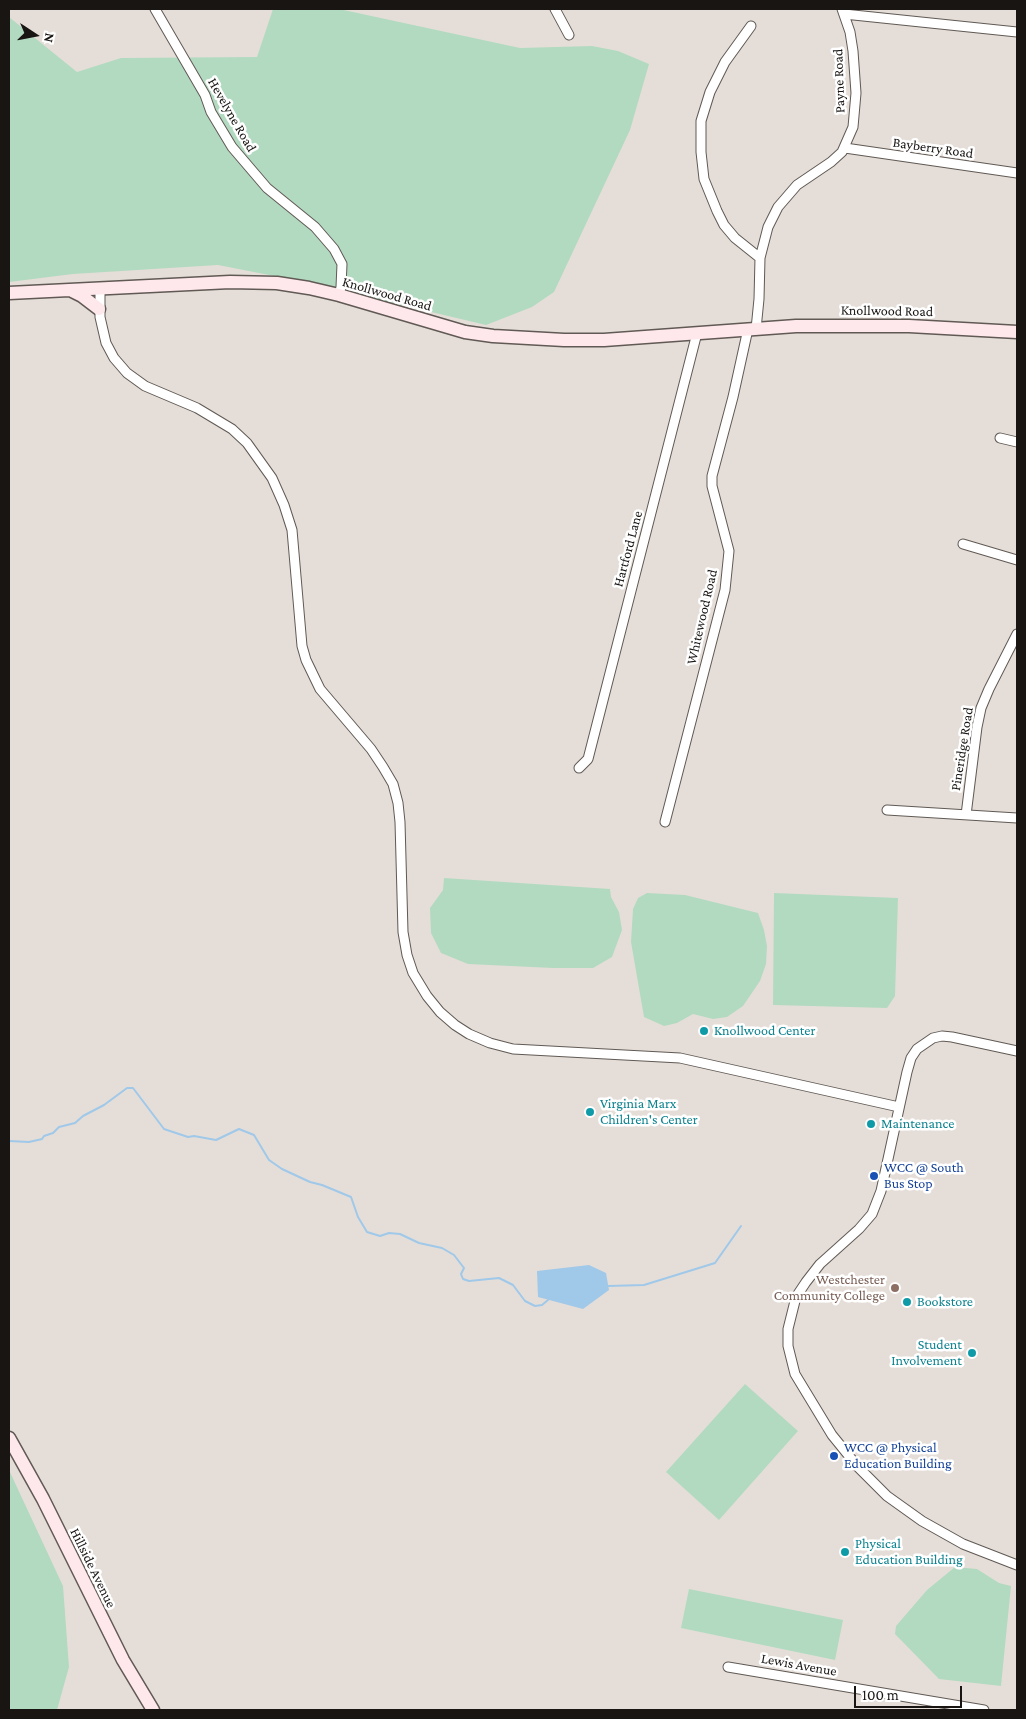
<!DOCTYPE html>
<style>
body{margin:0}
#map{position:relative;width:1026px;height:1719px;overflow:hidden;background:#e5ded8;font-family:"Crimson Pro",serif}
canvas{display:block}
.frame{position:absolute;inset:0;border:10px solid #181513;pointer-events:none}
.north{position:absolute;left:10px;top:10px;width:50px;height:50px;-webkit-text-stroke:4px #fff;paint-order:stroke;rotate:101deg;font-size:14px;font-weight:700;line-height:20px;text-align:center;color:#181513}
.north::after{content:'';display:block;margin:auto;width:18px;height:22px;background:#181513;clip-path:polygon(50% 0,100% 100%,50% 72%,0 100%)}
.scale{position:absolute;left:854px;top:1686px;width:108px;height:22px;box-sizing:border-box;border:2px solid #181513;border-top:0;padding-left:6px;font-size:15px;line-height:18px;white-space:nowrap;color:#181513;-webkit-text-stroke:4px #fff;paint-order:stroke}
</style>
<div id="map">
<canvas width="1026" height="1719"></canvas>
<div class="frame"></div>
<div class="north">N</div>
<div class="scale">100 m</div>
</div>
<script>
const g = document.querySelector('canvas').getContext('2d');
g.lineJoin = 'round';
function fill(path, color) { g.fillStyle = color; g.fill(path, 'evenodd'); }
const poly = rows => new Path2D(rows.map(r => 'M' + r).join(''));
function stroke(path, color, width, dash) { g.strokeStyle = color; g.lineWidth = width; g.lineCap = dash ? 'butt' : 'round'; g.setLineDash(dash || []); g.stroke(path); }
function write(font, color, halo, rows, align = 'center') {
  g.font = font + ' "Crimson Pro",serif'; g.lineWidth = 5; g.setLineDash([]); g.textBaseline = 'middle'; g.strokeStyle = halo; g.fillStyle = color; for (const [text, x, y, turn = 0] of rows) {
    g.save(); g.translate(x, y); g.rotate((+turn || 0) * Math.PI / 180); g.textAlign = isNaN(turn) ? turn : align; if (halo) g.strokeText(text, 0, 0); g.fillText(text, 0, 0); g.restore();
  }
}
fill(poly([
 [273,9,339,9,520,48,592,46,618,51,649,64,630,130,554,292,532,307,486,325,305,282,218,265,73,274,9,282,9,17,77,72,121,58,257,57],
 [444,878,610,889,611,897,619,912,622,930,612,957,593,968,553,968,468,964,441,953,431,933,430,908,443,890],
 [647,893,685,895,758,913,764,930,767,946,766,964,760,981,743,1006,727,1017,713,1019,693,1014,677,1023,664,1026,644,1017,631,942,633,909,638,898],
 [774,893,898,898,895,996,887,1008,773,1005],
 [745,1384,798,1431,719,1520,666,1472],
 [9,1470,63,1586,69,1667,57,1710,9,1710],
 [955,1567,977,1569,999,1583,1011,1586,1001,1686,939,1679,895,1634,896,1626,927,1590],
 [689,1589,843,1620,835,1660,681,1628]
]), '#b2dac0');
fill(poly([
 [589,1265,606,1273,609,1290,583,1309,538,1297,537,1271]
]), '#a0c8e9');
stroke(poly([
 [9,1141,29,1142,42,1139,44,1136,53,1133,59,1127,75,1123,83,1116,104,1105,127,1088,133,1088,164,1129,188,1137,194,1136,216,1140,239,1129,254,1135,269,1160,282,1169,310,1182,322,1185,351,1197,358,1217,367,1232,380,1236,389,1233,400,1234,419,1243,442,1248,454,1255,464,1268,461,1274,463,1279,469,1281,499,1278,513,1285,525,1301,535,1306,542,1305,548,1300],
 [608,1286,644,1285,715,1263,741,1226]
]), '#a0c8e9', 2);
const street = poly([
 [155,9,205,95,211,112,232,147,267,188,315,227,334,249,342,264,341,287,339,295],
 [555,9,569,35],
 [844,14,1017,32],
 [751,26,725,62,710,92,701,121,701,152,704,179,717,211,724,225,735,238,760,258],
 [845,148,1017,173],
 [100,289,100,317,106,343,114,358,127,373,145,386,197,408,232,429,247,443,272,478,284,505,292,530,302,646,306,660,320,689,371,749,383,767,393,784,398,803,400,822,403,932,407,955,413,973,427,996,440,1012,455,1025,469,1034,490,1043,513,1049,680,1058,899,1107],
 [756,329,759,299,760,258,768,227,778,207,797,185,831,162,842,152,853,127,856,93,853,51,850,32,842,9],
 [1000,438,1017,442],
 [963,544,1017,560],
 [579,768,588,759,697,333],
 [887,810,1017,818],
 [966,815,977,727,981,708,989,689,1017,634],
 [665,822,725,590,729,551,712,486,712,476,733,397,748,329],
 [1017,1051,952,1037,942,1036,933,1038,917,1049,911,1058,907,1072,881,1191,872,1214,859,1229,820,1264,806,1282,796,1297,788,1329,788,1346,795,1374,832,1435,858,1467,887,1496,922,1521,963,1544,1017,1565],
 [728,1667,984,1710]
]);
const secondary = poly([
 [70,290,82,296,99,309],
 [9,293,230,282,277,283,309,288,339,295,465,332,493,336,564,340,604,340,796,326,909,326,1017,332],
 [9,1438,43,1499,123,1660,153,1710]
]);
stroke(street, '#605954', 11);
stroke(secondary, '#605954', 15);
stroke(street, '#fff', 9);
stroke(secondary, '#ffe8ec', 12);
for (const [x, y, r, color] of [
 [704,1031,5,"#0f9aa8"],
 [590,1112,5,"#0f9aa8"],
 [871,1124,5,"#0f9aa8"],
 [874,1176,5,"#1a4fb4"],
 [895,1288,5,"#8d6e63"],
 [907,1302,5,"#0f9aa8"],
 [972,1353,5,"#0f9aa8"],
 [834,1456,5,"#1a4fb4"],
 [845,1552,5,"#0f9aa8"]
]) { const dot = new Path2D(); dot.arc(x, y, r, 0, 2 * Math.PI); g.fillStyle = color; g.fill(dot); stroke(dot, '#fff', 2); }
write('14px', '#181513', '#fff', [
 ["Payne Road",839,81,-92],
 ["Hevelyne Road",232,115,60],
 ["Bayberry Road",933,148,8],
 ["Knollwood Road",387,294,16],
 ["Knollwood Road",887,311,1],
 ["Hartford Lane",628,549,-75],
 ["Whitewood Road",702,617,-77],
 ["Pineridge Road",962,749,-81],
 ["Hillside Avenue",93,1568,64],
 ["Lewis Avenue",799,1665,10]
]);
write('14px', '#0d838f', '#fff', [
 ["Knollwood Center",714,1031],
 ["Virginia Marx",600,1104],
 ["Children's Center",600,1120],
 ["Maintenance",881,1124],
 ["Bookstore",917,1302],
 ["Student",962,1345,"right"],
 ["Involvement",962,1361,"right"],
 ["Physical",855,1544],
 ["Education Building",855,1560]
], 'left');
write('14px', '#164399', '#fff', [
 ["WCC @ South",884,1168],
 ["Bus Stop",884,1184],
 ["WCC @ Physical",844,1448],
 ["Education Building",844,1464]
], 'left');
write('14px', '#785e54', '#fff', [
 ["Westchester",885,1280],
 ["Community College",885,1296]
], 'right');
</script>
